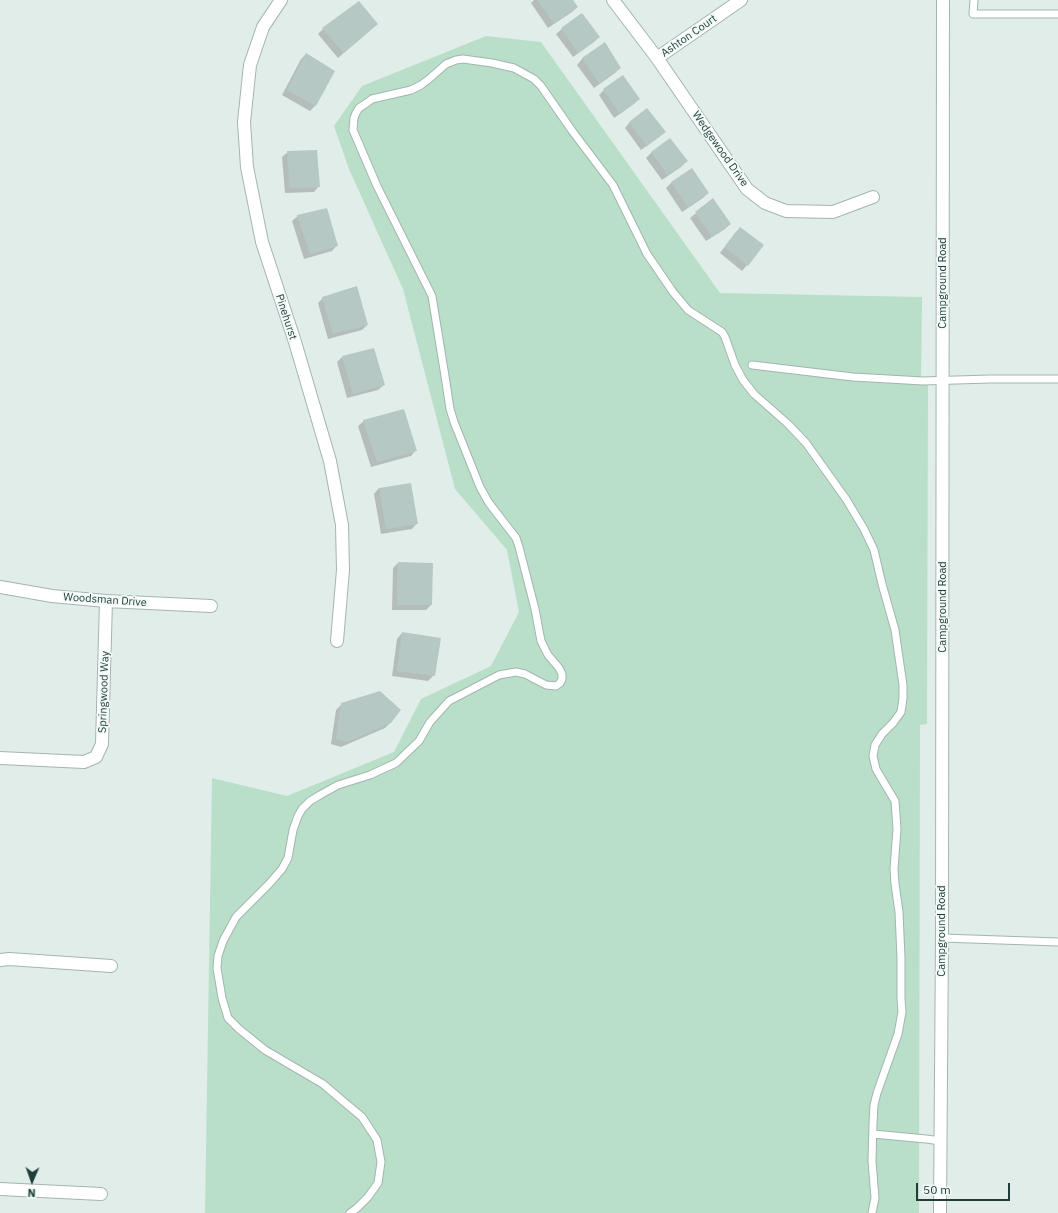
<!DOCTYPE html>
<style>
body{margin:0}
#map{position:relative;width:1058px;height:1213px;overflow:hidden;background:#e1ede9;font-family:"IBM Plex Sans",sans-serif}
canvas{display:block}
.north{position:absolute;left:12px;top:1161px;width:40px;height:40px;-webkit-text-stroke:3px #f2f9f7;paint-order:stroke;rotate:182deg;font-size:11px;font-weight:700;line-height:16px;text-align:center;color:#203f3b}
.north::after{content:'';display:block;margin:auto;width:14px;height:18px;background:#203f3b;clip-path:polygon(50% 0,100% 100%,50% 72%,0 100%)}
.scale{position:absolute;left:916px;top:1183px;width:94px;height:18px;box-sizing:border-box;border:2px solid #203f3b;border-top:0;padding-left:5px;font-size:12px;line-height:14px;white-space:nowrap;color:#203f3b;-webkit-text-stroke:3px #f2f9f7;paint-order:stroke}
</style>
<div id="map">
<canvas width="1058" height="1213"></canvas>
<div class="north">N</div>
<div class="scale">50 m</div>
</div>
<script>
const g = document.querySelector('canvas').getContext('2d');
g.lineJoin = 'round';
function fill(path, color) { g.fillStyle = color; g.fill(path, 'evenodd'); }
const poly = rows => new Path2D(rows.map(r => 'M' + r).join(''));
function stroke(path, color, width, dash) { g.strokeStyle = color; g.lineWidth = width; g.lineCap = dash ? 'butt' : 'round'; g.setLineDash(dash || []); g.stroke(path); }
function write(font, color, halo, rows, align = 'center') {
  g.font = font + ' "IBM Plex Sans",sans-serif'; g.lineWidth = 3.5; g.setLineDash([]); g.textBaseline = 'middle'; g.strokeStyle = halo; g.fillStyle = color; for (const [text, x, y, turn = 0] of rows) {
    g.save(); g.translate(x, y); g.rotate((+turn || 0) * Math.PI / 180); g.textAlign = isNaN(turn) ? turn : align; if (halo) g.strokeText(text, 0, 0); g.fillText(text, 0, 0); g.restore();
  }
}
fill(poly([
 [486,36,541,42,720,293,922,297,921,384,928,385,927,724,920,725,919,1213,205,1213,212,778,287,796,394,752,421,699,491,666,519,612,507,550,455,489,403,289,349,169,334,126,362,86]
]), '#b9dfc9');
fill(poly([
 [534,0,572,0,577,7,572,12,548,28,531,3],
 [359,2,371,29,338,58,318,34,323,29],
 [582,14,599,37,594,42,573,57,556,34,562,29],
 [605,43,620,68,615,73,594,88,577,65,582,59],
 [306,54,334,72,315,106,310,111,282,95,301,59],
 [604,90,639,99,634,104,614,118,599,95],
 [630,122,664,132,659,137,641,150,625,128],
 [288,152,319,186,314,192,285,193,282,157],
 [652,152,687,161,681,167,662,180,646,158],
 [672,182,708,193,703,198,682,212,666,188],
 [713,200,730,224,725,229,706,241,690,218],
 [298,216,337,245,332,251,304,259,292,221],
 [740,228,747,265,742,271,720,253,735,233],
 [323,298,367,325,362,330,328,339,318,303],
 [342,357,384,385,378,390,347,398,337,362],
 [364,421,416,450,411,456,371,467,358,426],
 [379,488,417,523,412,529,381,534,374,494],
 [398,563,431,605,426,610,392,610,393,568],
 [402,633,434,675,428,681,392,676,397,639],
 [342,704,391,722,385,728,341,747,331,744,336,710]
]), '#0003');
fill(poly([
 [537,0,573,0,578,7,554,23],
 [359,1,378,24,344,53,322,28],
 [582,13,600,37,578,53,561,28],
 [605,42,621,68,599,83,582,58],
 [306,53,335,71,316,106,287,90],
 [623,75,640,99,620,114,603,89],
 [647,108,666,132,647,146,629,122],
 [670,138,688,161,668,175,651,152],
 [317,150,320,187,290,188,287,151],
 [692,168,709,193,688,207,671,182],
 [713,198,731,224,712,237,695,212],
 [327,208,338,246,310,254,297,215],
 [740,227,764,245,748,266,725,247],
 [357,286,368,325,333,334,322,297],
 [374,348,385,385,353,394,342,356],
 [404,409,417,451,377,462,363,420],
 [411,483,418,524,386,529,379,488],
 [398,562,433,563,432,605,397,605],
 [402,632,441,638,435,676,397,671],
 [380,691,401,710,391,723,347,742,336,739,341,703]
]), '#b6c8c3');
const service = poly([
 [974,0,973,14,1058,14],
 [752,365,853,377,923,381,990,379,1058,379],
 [942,938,1058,942],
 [873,1134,926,1139,941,1141],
 [350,1213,357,1208,368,1197,378,1183,381,1162,377,1140,362,1117,344,1102,323,1084,265,1050,239,1029,228,1018,222,998,217,968,218,956,223,941,236,917,269,884,282,869,288,858,293,830,298,816,302,809,310,801,320,795,338,785,370,775,396,763,419,741,430,722,449,701,499,675,516,672,525,674,546,685,556,686,560,683,562,679,562,674,559,668,548,655,541,641,535,609,519,547,516,538,489,503,480,487,454,422,450,409,445,376,432,296,377,186,353,130,354,118,356,113,359,108,368,102,372,99,411,90,421,85,429,79,446,64,456,60,463,59,492,63,514,68,534,79,541,86,573,132,613,185,647,254,673,292,688,310,722,332,725,337,735,365,743,380,754,394,788,424,806,443,846,499,864,529,874,550,882,584,895,630,903,685,903,698,901,712,893,723,882,734,875,745,873,756,876,769,886,786,895,801,897,829,894,869,895,884,899,912,901,958,901,999,902,1012,898,1034,877,1093,874,1105,873,1123,872,1161,875,1198,872,1213]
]);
const minor = poly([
 [281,0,263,27,250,65,244,122,247,167,262,242,295,342,330,461,342,525,343,570,337,641],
 [613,0,657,58,747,189,765,203,786,211,833,212,873,197],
 [657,58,741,0],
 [0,587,52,596,106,601,211,606],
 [0,758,84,762,96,757,102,744,106,601],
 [0,960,9,959,111,966],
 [0,1189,101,1194]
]);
const tertiary = poly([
 [940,1213,942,938,943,0]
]);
stroke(service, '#a3b5b1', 9);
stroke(minor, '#a3b5b1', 14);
stroke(tertiary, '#a3b5b1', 14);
stroke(service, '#fff', 7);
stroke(minor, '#fff', 12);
stroke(tertiary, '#fff', 12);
write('11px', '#203f3b', '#f2f9f7', [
 ["Ashton Court",689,36,-35],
 ["Wedgewood Drive",720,149,55],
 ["Campground Road",943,283,-90],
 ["Pinehurst",286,317,72],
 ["Woodsman Drive",105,600,4],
 ["Campground Road",943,607,-90],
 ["Springwood Way",104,692,-88],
 ["Campground Road",942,931,-90]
]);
</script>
